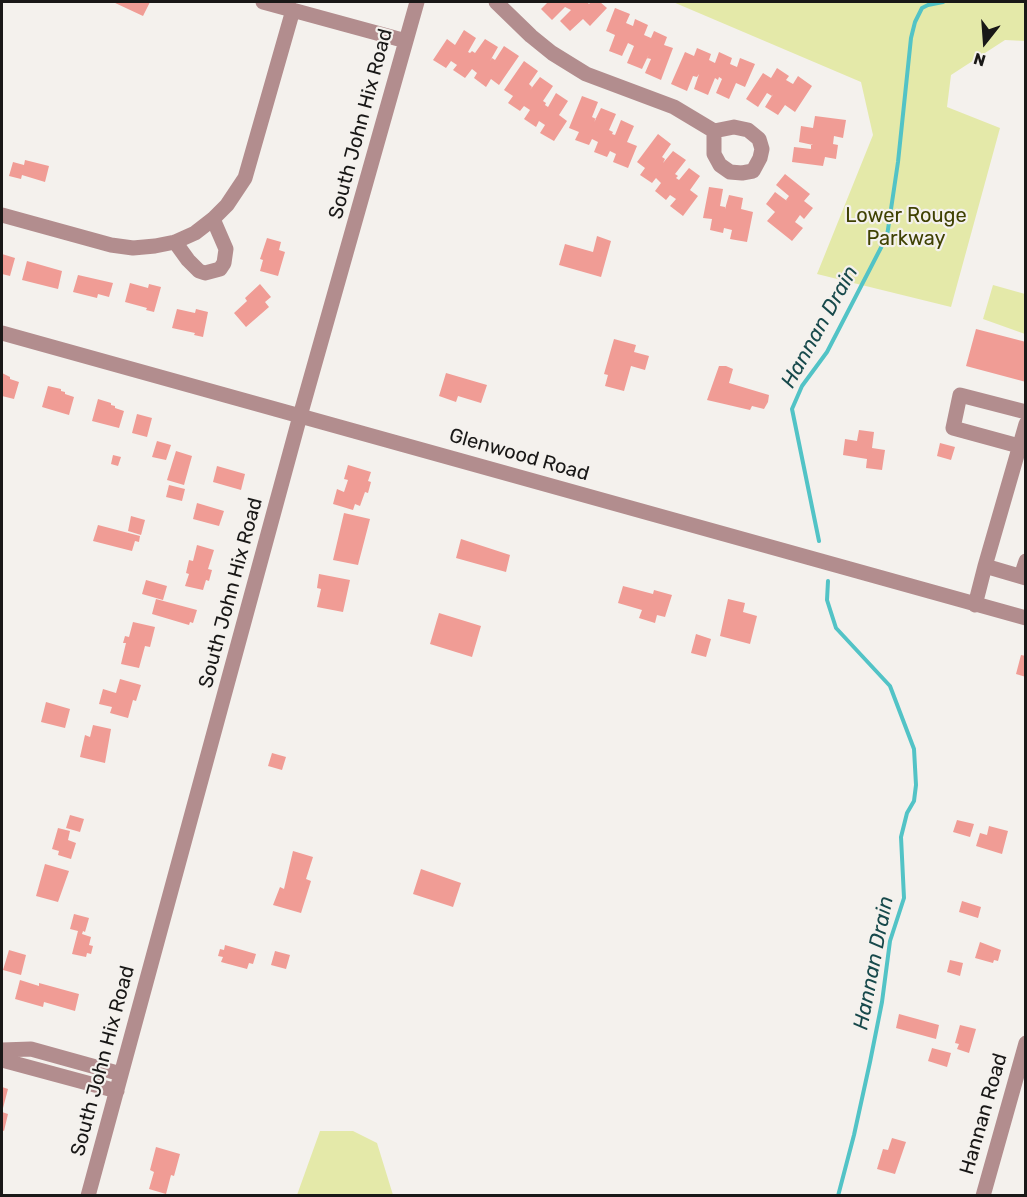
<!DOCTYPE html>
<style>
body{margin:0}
#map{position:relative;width:1027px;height:1197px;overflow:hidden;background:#f4f1ed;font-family:Rubik,sans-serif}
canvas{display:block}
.frame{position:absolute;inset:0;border:3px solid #191817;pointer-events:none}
.north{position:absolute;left:955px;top:12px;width:60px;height:60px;-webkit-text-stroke:4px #f4f1ed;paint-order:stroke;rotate:197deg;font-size:16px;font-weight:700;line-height:24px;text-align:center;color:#191817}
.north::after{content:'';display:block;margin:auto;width:21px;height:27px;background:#191817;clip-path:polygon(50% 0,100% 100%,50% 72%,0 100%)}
</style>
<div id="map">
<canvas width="1027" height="1197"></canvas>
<div class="frame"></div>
<div class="north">N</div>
</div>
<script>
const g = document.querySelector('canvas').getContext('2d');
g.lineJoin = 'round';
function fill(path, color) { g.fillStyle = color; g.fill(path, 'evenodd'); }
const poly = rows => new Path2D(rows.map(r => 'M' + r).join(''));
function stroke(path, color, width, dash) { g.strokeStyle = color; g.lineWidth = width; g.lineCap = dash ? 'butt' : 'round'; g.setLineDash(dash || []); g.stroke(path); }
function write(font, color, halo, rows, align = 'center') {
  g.font = font + ' Rubik,sans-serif'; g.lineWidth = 4.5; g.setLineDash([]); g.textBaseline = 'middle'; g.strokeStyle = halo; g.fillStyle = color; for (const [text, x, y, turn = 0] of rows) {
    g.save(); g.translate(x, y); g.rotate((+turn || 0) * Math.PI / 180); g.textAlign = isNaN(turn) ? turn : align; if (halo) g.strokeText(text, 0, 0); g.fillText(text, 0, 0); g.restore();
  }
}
fill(poly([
 [673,2,1025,2,1025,41,1005,40,951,75,947,107,1000,128,951,307,817,274,873,135,861,82],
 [993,285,1025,294,1025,334,983,319],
 [320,1131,353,1131,377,1143,393,1195,297,1195]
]), '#e4e9a9');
stroke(poly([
 [819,541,792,409,802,386,827,352,887,236,898,162,911,38,915,22,922,8,928,5,943,2],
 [828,581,827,600,836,628,890,686,914,749,916,785,914,801,907,813,901,837,904,898,890,941,882,1002,870,1062,854,1135,838,1196]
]), '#52c3c6', 4);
fill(poly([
 [113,2,150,2,143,16],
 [548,2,587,2,589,4,591,2,600,2,607,8,590,26,583,19,570,31,560,21,571,10,565,7,552,20,541,9],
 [615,8,630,14,626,23,633,26,635,19,648,25,644,35,651,38,654,31,667,37,664,45,673,48,661,80,645,73,651,59,647,58,649,54,642,69,627,63,634,46,628,43,622,56,609,51,615,35,606,31],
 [464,30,476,38,468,52,470,53,472,51,475,53,485,39,498,47,490,61,492,58,495,60,504,46,519,56,499,85,491,79,486,87,474,78,477,73,472,69,465,78,453,70,457,65,451,61,446,68,433,60,447,39,455,45],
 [697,48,711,54,709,60,715,63,719,52,732,58,730,64,737,67,740,58,755,64,745,87,736,83,729,99,716,93,722,79,719,77,718,80,715,78,708,95,694,89,699,74,697,77,693,76,687,91,671,84,685,52,694,56],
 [524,61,538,71,529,84,532,87,530,90,540,77,553,86,543,101,546,103,545,105,548,107,556,93,568,101,559,115,567,121,554,141,540,133,545,125,539,121,536,127,524,119,530,110,524,106,520,111,508,103,513,96,504,90],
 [777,68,789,76,786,80,793,84,798,76,812,86,795,112,785,105,778,115,765,107,773,94,772,96,767,93,758,107,746,99,763,73,771,78],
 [582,96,598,102,592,117,596,119,594,122,601,108,616,114,609,130,613,132,612,134,615,135,621,120,634,126,627,142,637,146,628,168,613,162,616,154,610,151,607,157,594,152,598,142,592,139,589,145,575,140,579,132,569,128],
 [815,116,846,120,843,138,834,136,833,144,838,145,836,159,825,157,823,166,792,162,794,147,811,149,811,144,813,145,799,142,801,126,813,128],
 [658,134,671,144,662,157,665,159,663,163,673,151,686,160,675,174,678,176,676,178,679,180,689,168,700,176,690,190,698,196,683,216,670,206,676,199,670,195,666,200,655,191,661,183,656,178,652,183,640,175,645,168,637,162],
 [25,160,49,166,45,182,22,175,21,179,9,176,13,162,24,165],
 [785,174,810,194,804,201,813,208,804,219,800,215,795,222,803,228,792,241,767,221,775,212,766,204,775,192,787,201,786,200,789,196,776,185],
 [709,187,723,189,720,206,725,207,725,209,729,195,743,198,741,209,753,212,747,242,730,239,732,230,724,228,723,233,710,230,712,219,703,218],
 [597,236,611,241,601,277,559,265,565,244,593,252],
 [267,238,281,242,279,250,285,252,278,276,260,271,263,260,260,259],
 [2,254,15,258,10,276,2,274],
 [27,261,62,271,58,289,22,280],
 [78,275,113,283,109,297,98,294,97,298,73,292],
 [130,283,148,288,149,284,161,287,154,312,146,310,147,308,125,302],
 [260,284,271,297,265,302,269,307,246,327,234,313,247,301,245,298],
 [177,309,195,313,196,309,208,312,203,337,194,335,195,333,172,328],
 [976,329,1026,342,1026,382,966,366],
 [614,339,636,345,634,352,649,356,645,370,631,366,624,391,605,386,608,375,604,374],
 [719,366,726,366,733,369,729,383,769,395,768,402,764,409,752,406,750,410,707,400],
 [2,373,10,377,10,379,19,382,14,399,2,396],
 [446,373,487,385,481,403,458,396,456,402,439,396],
 [48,386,61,389,61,391,65,392,65,394,74,397,69,415,42,407],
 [98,399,111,403,111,405,115,406,115,408,124,411,119,428,92,421],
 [137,414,152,418,147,437,132,433],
 [859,430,874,432,872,448,885,450,882,470,866,468,867,459,843,455,845,439,857,441],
 [157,441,171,445,166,460,152,457],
 [940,443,955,447,951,460,937,456],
 [176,451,192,456,184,485,167,480],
 [113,455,121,457,118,466,111,464],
 [348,465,371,472,368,481,371,482,368,493,365,492,360,506,355,504,353,510,333,504,337,489,344,492,348,480,344,479],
 [217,466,245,474,241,490,213,482],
 [169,485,185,489,182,501,166,497],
 [197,503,224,511,219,526,193,519],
 [344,513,370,519,358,565,333,560],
 [131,516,145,520,141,535,128,531],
 [98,525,140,536,139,542,135,541,132,551,93,541],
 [461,539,510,555,506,572,456,558],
 [197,545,214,550,208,569,212,570,209,581,206,580,203,590,185,586,189,574,186,573,189,560,193,561],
 [319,574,350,580,343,612,317,607,321,589,317,588],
 [146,580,167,586,163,600,142,594],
 [623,586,653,594,654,590,672,595,665,617,657,615,655,623,639,618,642,610,618,603],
 [156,599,197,610,193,623,190,622,189,625,152,614],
 [728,599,745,603,743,612,757,616,750,644,720,636],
 [439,613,481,626,472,657,430,644],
 [133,622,155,627,150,647,145,646,139,668,121,664,126,643,123,643,125,636,129,637],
 [696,634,711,639,706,657,691,653],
 [1021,655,1026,656,1026,677,1016,674],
 [120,679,141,685,136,701,133,700,128,718,110,713,112,707,99,704,103,689,116,693],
 [46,702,70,709,65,728,41,722],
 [93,725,111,729,105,763,80,757,85,735,90,737],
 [272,753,286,757,282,770,268,766],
 [70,815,84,819,80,832,66,828],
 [957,820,974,824,970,837,953,832],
 [989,826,1008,831,1002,854,976,846,980,833,987,835],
 [58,828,70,831,68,840,76,843,71,859,58,855,59,851,52,849],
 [293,851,313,857,306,879,311,881,301,913,273,905,280,887,284,889],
 [45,864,69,871,58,902,36,896],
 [421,869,461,883,453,907,413,894],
 [962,901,981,907,978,918,959,912],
 [74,914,89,918,85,932,83,931,82,934,91,937,89,945,93,946,91,954,87,953,86,957,72,954,78,931,70,929],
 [980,942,1001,950,998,961,994,960,993,963,975,958],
 [225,945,256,954,253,964,249,963,247,969,221,962,223,957,218,956,220,949,224,950],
 [9,950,26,955,21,975,3,970],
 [275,951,290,955,286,969,271,965],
 [950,960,963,963,960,976,947,972],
 [20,980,39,986,39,983,79,994,75,1011,44,1002,43,1007,15,999],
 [899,1014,939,1025,936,1039,896,1028],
 [960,1025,976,1029,969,1053,957,1049,959,1044,955,1043],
 [932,1048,951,1053,947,1067,928,1061],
 [2,1087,8,1089,2,1112],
 [2,1112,8,1114,4,1131,2,1130],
 [892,1138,906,1142,895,1174,877,1169,883,1149,888,1150],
 [156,1147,180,1154,174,1176,171,1175,166,1194,149,1189,154,1172,150,1170]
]), '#f09c95');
stroke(poly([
 [263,2,406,41],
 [496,2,531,36,552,53,586,74,674,107,714,131,734,127,748,130,759,139,762,149,760,158,753,171,742,173,730,172,720,165,714,154,714,131],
 [2,215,111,245,133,248,155,246,175,242,195,233,213,219,227,205,245,178,293,10],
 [175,242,188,260,199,271,205,273,220,269,224,263,226,249,213,219],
 [2,333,1026,618],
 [1019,446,953,428,960,395,1026,412],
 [985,566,1026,424],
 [1021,576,1026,561],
 [975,605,985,566,1026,578],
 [2,1050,31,1049,121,1074],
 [2,1060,117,1091],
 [88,1196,300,416,417,2],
 [983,1196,1026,1043]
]), '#b28d8e', 15);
write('20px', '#191817', '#f4f1ed', [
 ["South John Hix Road",361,124,-75],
 ["Glenwood Road",519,455,16],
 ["South John Hix Road",231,593,-75],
 ["South John Hix Road",103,1061,-75],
 ["Hannan Road",984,1114,-74]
]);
write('20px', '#3f4102', '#f4f1ed', [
 ["Lower Rouge",906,216],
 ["Parkway",906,239]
]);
write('italic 21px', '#17494b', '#f4f1ed', [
 ["Hannan Drain",820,327,-61],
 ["Hannan Drain",874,963,-79]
]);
</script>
